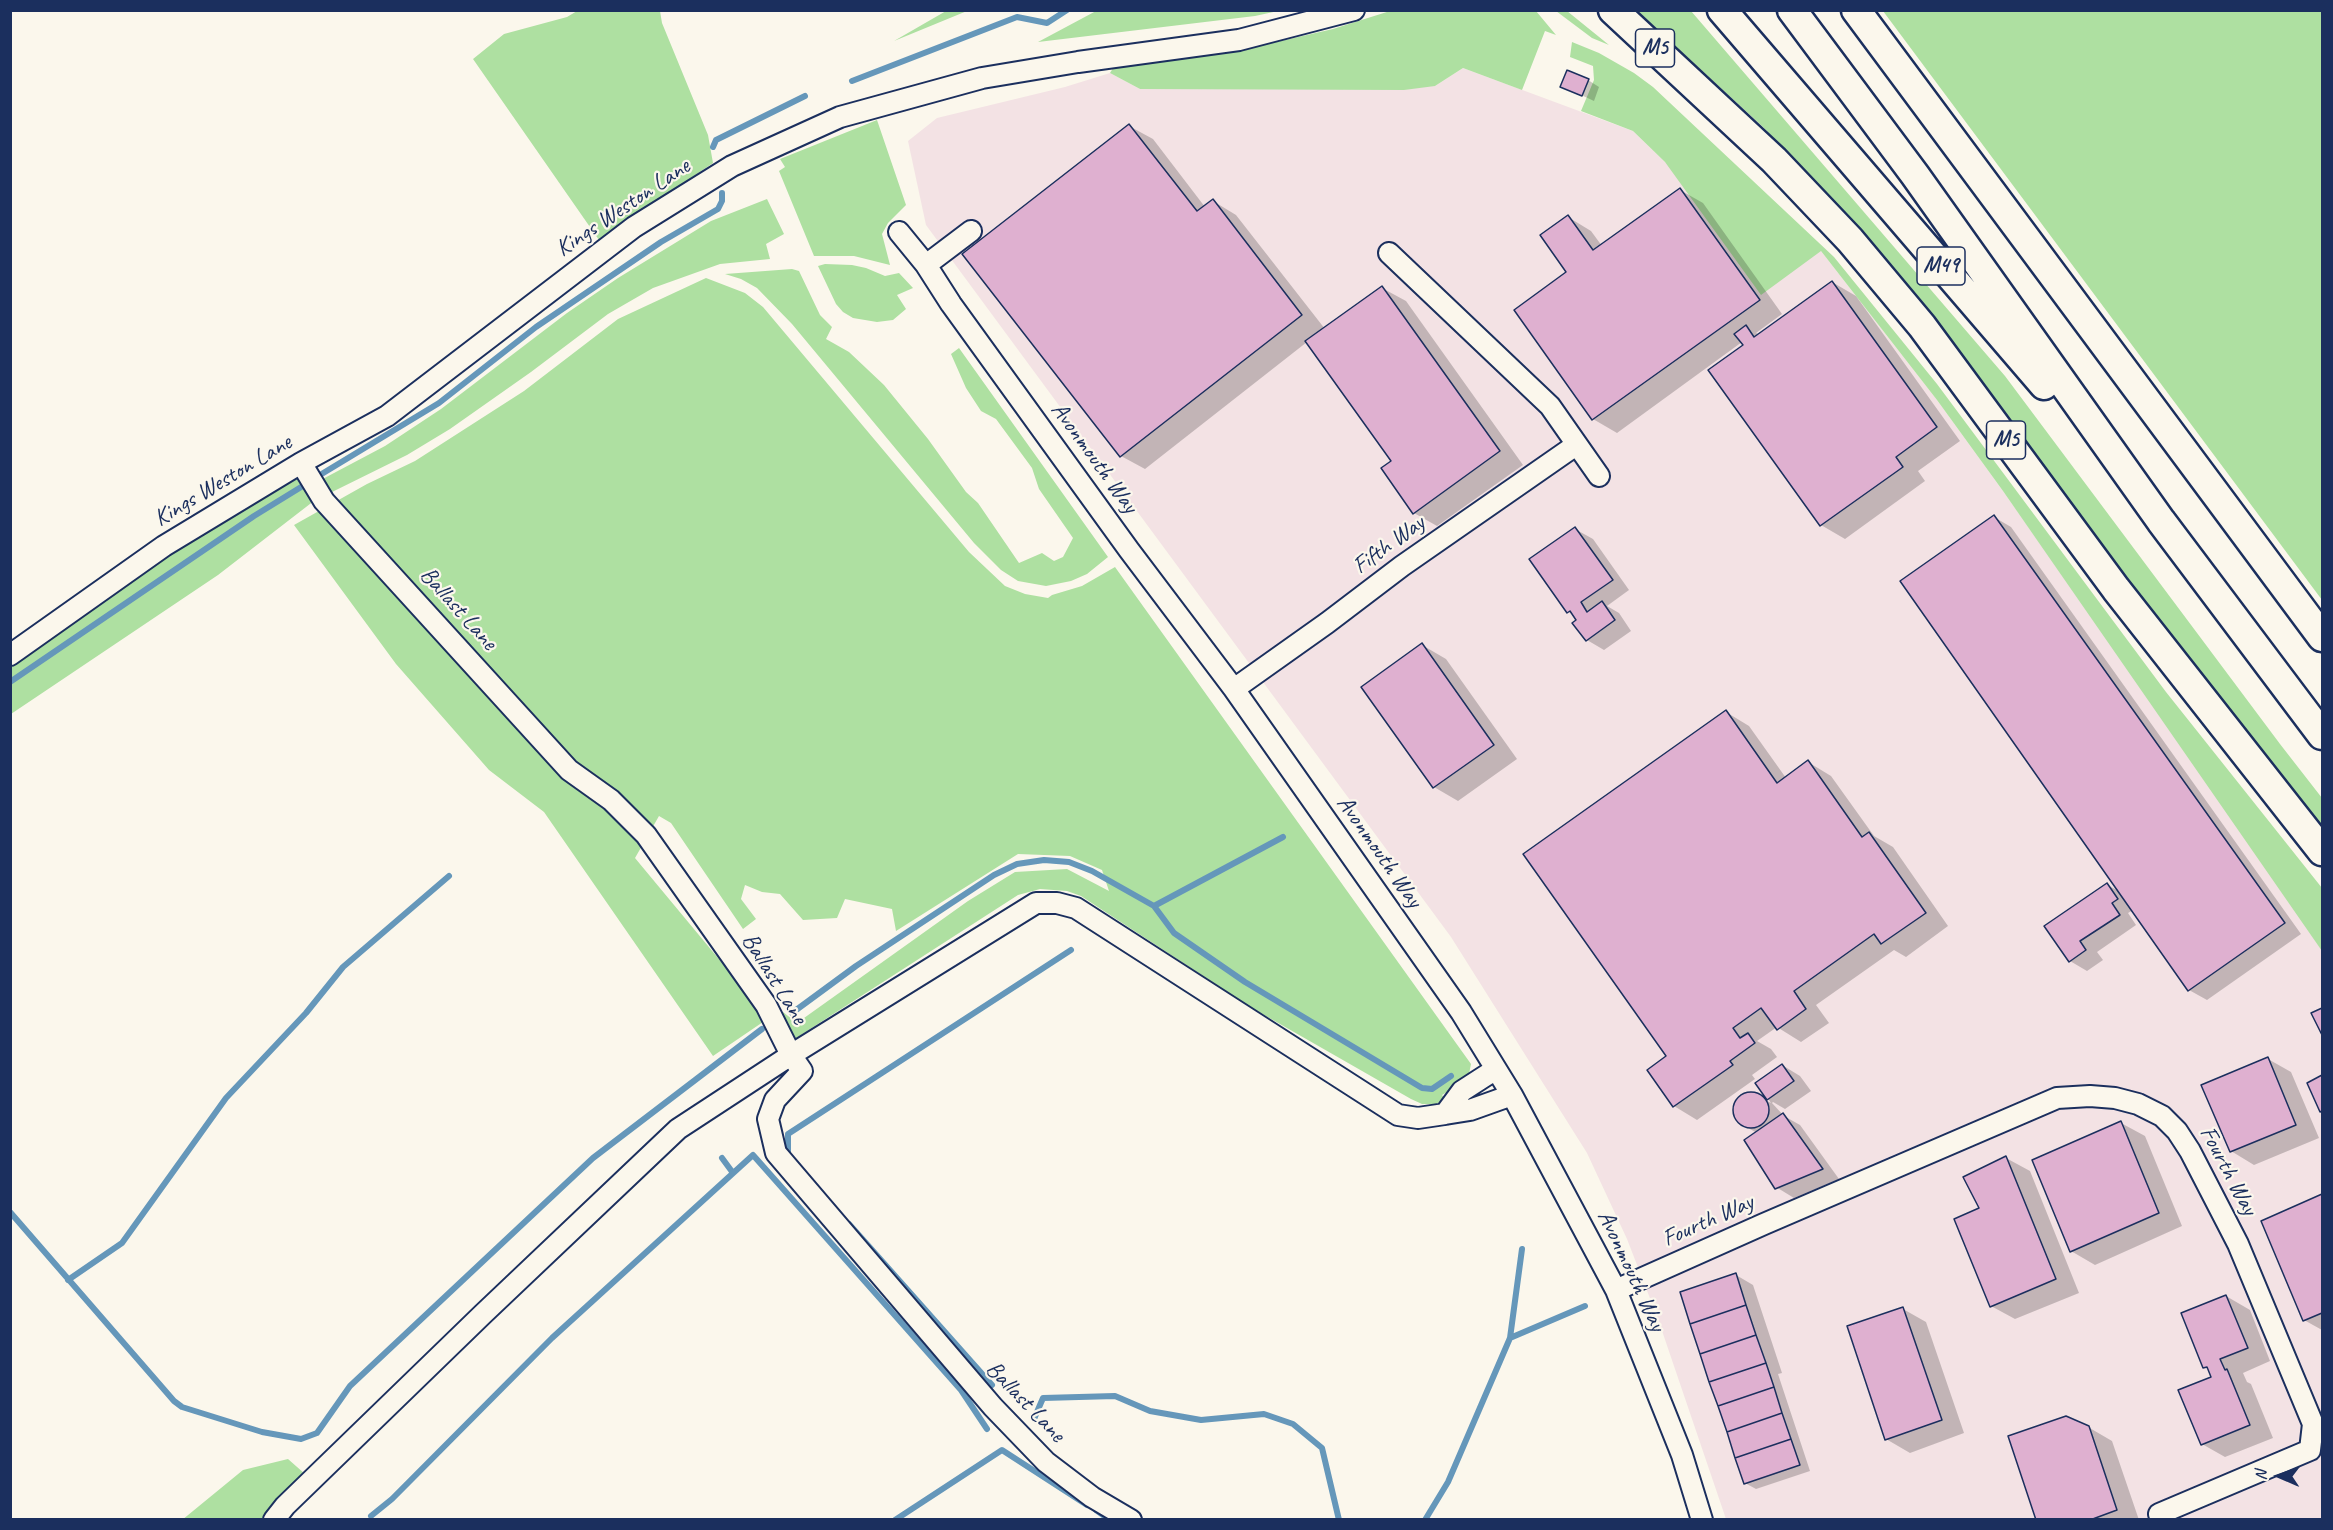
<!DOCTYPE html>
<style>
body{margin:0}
#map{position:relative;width:2333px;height:1530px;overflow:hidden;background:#fbf7ec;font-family:Caveat,sans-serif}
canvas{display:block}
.frame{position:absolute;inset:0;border:12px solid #1b2f5e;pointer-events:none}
.north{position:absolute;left:2249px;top:1446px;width:60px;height:60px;-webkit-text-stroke:4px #fbf7ec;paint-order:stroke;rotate:272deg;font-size:16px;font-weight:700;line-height:24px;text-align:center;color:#1b2f5e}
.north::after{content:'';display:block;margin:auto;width:21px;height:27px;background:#1b2f5e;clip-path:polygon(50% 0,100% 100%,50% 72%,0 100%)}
</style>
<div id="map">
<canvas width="2333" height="1530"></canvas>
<div class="frame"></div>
<div class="north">N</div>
</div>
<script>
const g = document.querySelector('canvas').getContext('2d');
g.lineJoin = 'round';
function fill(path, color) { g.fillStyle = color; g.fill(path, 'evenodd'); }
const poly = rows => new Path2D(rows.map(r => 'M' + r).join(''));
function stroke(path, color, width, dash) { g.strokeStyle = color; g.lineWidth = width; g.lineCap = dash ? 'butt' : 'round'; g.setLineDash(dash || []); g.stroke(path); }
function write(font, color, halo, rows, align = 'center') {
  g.font = font + ' Caveat,sans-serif'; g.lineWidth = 4.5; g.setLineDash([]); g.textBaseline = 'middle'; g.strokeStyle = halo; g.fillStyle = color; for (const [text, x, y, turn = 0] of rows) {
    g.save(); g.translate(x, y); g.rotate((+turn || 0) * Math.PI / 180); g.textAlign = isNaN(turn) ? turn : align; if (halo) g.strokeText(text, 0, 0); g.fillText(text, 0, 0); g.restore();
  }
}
fill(poly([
 [1463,68,1633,131,1665,162,1821,251,1937,400,2003,491,2263,860,2322,950,2322,1519,1726,1519,1658,1319,1627,1239,1587,1153,1451,937,926,225,908,141,937,118,1065,87,1110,73,1140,89,1435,86]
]), '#f3e2e4');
fill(poly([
 [577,11,660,11,662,23,708,135,713,163,599,240,473,59,504,34,567,17],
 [946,11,967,11,894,41],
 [1096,11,1096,10,1278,11,1255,16,1038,42],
 [1390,11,1536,11,1556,35,1545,31,1522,90,1463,68,1435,86,1404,90,1140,89,1110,73,1115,65,1233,52,1333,29],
 [1556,11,1567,11,1609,45,1592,38],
 [1637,11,1691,11,2005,376,2280,744,2322,798,2322,829,2193,668,1962,357,1882,256,1763,127],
 [1883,11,2322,11,2322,600],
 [1572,42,1599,53,1634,73,1653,87,1834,257,1937,384,2166,692,2322,888,2322,951,2003,491,1937,400,1821,251,1761,295,1665,162,1633,131,1581,111,1594,80,1593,66,1570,57],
 [877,120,906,205,888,223,882,234,890,265,854,256,814,256,779,171,785,167,780,159],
 [767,199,784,234,766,244,770,259,720,264,653,288,608,314,531,372,450,429,407,455,326,495,317,482,385,446,441,409,567,313,618,278,711,221],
 [825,264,852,265,866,268,885,276,899,273,913,288,897,295,906,309,893,320,877,322,853,318,843,312,836,304,818,266],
 [792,269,799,271,820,315,832,327,826,339,849,352,884,385,928,439,966,492,978,503,1019,563,1042,553,1054,561,1063,557,1073,538,1039,489,1032,468,996,419,981,411,966,388,951,354,959,348,1108,557,1087,574,1071,581,1046,586,1018,581,1001,570,974,543,792,324,757,288,741,279,725,274],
 [706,278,745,293,763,307,969,552,1005,586,1025,594,1048,598,1052,595,1082,586,1115,567,1471,1064,1469,1074,1459,1085,1442,1095,1445,1099,1436,1104,1422,1104,1411,1099,1252,1008,1081,896,1067,891,1040,889,1018,895,793,1040,779,1014,783,1012,797,1023,968,901,1015,872,1067,869,1109,891,1102,870,1070,856,1018,854,896,931,892,909,845,899,837,918,803,920,780,894,762,892,745,885,741,899,756,919,743,929,671,823,659,816,635,858,752,999,763,1022,713,1056,544,812,489,770,396,664,294,525,367,484,415,461,524,391,618,319],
 [303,476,319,497,218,575,11,714,11,664,160,559,279,486],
 [288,1459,305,1474,262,1519,182,1520,243,1470]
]), '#aee0a1');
fill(poly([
 [1588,80,1599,87,1594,101,1562,86],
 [1129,126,1153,139,1205,207,1213,201,1236,215,1325,329,1382,288,1406,301,1523,465,1437,526,1414,513,1393,461,1307,342,1145,469,1121,456],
 [1680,190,1703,203,1782,314,1756,333,1760,335,1832,282,1856,296,1960,441,1918,471,1925,481,1845,539,1821,525,1710,370,1745,346,1742,342,1617,433,1593,419,1516,310,1568,273,1568,217,1591,231,1602,246],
 [1994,517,2011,527,2301,934,2207,1000,2189,990,2133,910,2128,913,2136,925,2097,952,2103,960,2087,971,2070,961,2107,885,2121,892],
 [1575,529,1593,539,1629,590,1607,606,1619,613,1631,631,1604,650,1587,640,1578,620,1568,611],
 [1422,645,1446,659,1517,759,1458,801,1434,787],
 [1726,712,1749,726,1786,778,1808,762,1831,776,1874,836,1893,847,1948,926,1906,957,1894,950,1816,1005,1829,1023,1801,1042,1777,1027,1757,1041,1771,1049,1777,1057,1752,1075,1755,1079,1697,1120,1674,1106,1668,1057],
 [2268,1059,2291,1072,2319,1138,2254,1165,2231,1151],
 [1782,1065,1800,1076,1811,1091,1785,1109,1773,1102,1772,1103,1784,1116,1800,1125,1839,1179,1794,1198,1776,1187,1757,1133,1743,1125,1736,1117,1734,1112,1737,1101,1745,1095,1756,1095,1771,1103,1757,1083],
 [2121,1123,2145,1136,2182,1226,2095,1265,2071,1251],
 [2006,1158,2030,1171,2079,1293,2015,1319,1991,1306,1981,1209],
 [2322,1196,2322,1330,2304,1320,2263,1221],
 [1736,1275,1753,1285,1782,1373,1778,1374,1810,1471,1756,1489,1745,1483],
 [2226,1296,2250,1310,2270,1361,2243,1373,2247,1382,2251,1384,2273,1438,2225,1457,2202,1444,2213,1378,2210,1370,2204,1367],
 [1903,1309,1926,1322,1964,1433,1910,1453,1886,1439],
 [2088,1427,2112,1441,2139,1520,2038,1520]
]), '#0003');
stroke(poly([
 [852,81,1017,17,1047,23,1067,10],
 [713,147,716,140,805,96],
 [315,478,439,403,536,327,661,242,718,209,722,201,722,193],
 [10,682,254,516,306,484],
 [1154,906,1283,837],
 [792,1013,856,966,994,875,1017,864,1044,860,1069,862,1092,871,1154,906,1174,933,1245,982,1422,1088,1432,1089,1451,1076],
 [722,1158,733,1173],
 [791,1158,788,1155,788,1134,1071,950],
 [10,1212,174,1401,182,1407,262,1432,301,1439,317,1433,350,1386,593,1158,762,1029],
 [849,1224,992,1385],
 [68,1280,122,1243,226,1098,306,1013,343,967,449,876],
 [1510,1338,1522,1249],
 [1034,1419,1043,1398,1115,1396,1150,1411,1201,1420,1264,1414,1293,1424,1322,1448,1339,1520],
 [1096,1510,1110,1520],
 [371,1516,392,1499,552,1338,753,1155,961,1390,987,1429],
 [895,1520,1002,1450,1087,1505],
 [1425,1520,1448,1482,1510,1338,1585,1306]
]), '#6597ba', 6);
const building = poly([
 [1567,70,1589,79,1582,96,1560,87,1567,70],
 [1129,124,1197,211,1213,199,1302,315,1120,457,962,254,1129,124],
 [1680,188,1760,300,1592,420,1514,310,1566,272,1540,235,1568,215,1593,250,1680,188],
 [1832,281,1937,427,1896,457,1903,467,1820,526,1708,370,1743,345,1734,334,1746,325,1754,337,1832,281],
 [1382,286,1500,451,1413,514,1381,468,1391,461,1305,341,1382,286],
 [1994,515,2285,923,2188,991,1900,581,1994,515],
 [1575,527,1613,580,1581,602,1587,612,1602,601,1615,620,1586,641,1572,623,1576,620,1570,611,1567,613,1529,559,1575,527],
 [1422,643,1494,745,1433,788,1361,687,1422,643],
 [1726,710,1777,783,1808,760,1862,837,1869,832,1926,913,1881,944,1874,934,1794,991,1806,1009,1777,1030,1761,1008,1733,1028,1740,1038,1748,1033,1755,1043,1730,1061,1733,1065,1673,1107,1647,1070,1666,1056,1523,854,1726,710],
 [2107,883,2118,899,2112,903,2120,915,2080,941,2086,950,2069,962,2044,926,2107,883],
 [2322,1008,2322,1035,2311,1013,2322,1008],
 [2268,1057,2296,1125,2230,1152,2201,1085,2268,1057],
 [1782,1064,1794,1081,1767,1100,1755,1083,1782,1064],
 [2322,1075,2322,1111,2320,1112,2307,1083,2322,1075],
 '1733 1110a18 18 0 1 1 36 0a18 18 0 1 1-36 0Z',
 [1783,1113,1823,1169,1775,1189,1744,1140,1783,1113],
 [2121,1121,2159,1213,2070,1252,2032,1160,2121,1121],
 [2006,1156,2056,1279,1990,1307,1954,1219,1979,1208,1963,1177,2006,1156],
 [2322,1194,2322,1313,2303,1321,2261,1221,2322,1194],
 [1736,1273,1746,1305,1690,1324,1680,1292,1736,1273],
 [2226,1295,2248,1348,2220,1359,2225,1370,2227,1369,2250,1425,2201,1445,2178,1390,2211,1377,2207,1367,2203,1368,2181,1313,2226,1295],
 [1746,1305,1756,1335,1700,1354,1690,1324,1746,1305],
 [1903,1307,1942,1420,1885,1440,1847,1326,1903,1307],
 [1756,1335,1766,1363,1709,1382,1700,1354,1756,1335],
 [1766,1363,1774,1387,1718,1406,1709,1382,1766,1363],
 [1774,1387,1782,1413,1727,1432,1718,1406,1774,1387],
 [1782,1413,1791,1439,1735,1458,1727,1432,1782,1413],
 [2066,1416,2089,1426,2117,1510,2090,1520,2036,1520,2008,1436,2066,1416],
 [1791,1439,1800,1465,1744,1484,1735,1458,1791,1439]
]);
fill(building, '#dfb0d0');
stroke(building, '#1b2f5e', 1.5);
const minor = poly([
 [899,232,926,265,951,304,1129,550,1234,689,1461,1012,1512,1095,1616,1290,1682,1455,1702,1520],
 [1389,253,1550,406,1599,476],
 [926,265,971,231],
 [301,463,324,501,569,770,611,800,646,835,766,1005,791,1055,802,1071,775,1100,768,1119,776,1153,993,1407,1046,1462,1092,1497,1131,1520],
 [10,655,164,546,301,463,387,416,634,227,732,166,840,117,982,78,1078,62,1239,40,1354,10],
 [1234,689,1327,623,1402,566,1576,445],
 [1496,1069,1462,1091,1445,1114,1470,1110,1512,1095],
 [1616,1290,1764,1224,2057,1098,2090,1096,2115,1098,2138,1104,2162,1116,2177,1131,2190,1151,2238,1244,2313,1424,2310,1450,2159,1514],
 [274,1520,285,1506,483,1314,678,1129,791,1055,1036,903,1057,903,1076,908,1398,1115,1418,1118,1445,1114]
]);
const highway = poly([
 [1613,10,1774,160,1850,240,1922,326,2116,589,2322,851],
 [1722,10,2044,385],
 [1792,10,1915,175,2161,521,2322,735],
 [1856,10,2322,637]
]);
stroke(minor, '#1b2f5e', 24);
stroke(highway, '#1b2f5e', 33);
stroke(minor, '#fbf7ec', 20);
stroke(highway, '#fbf7ec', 28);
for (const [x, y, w] of [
 [1655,48,39],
 [1941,266,48],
 [2006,440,39]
]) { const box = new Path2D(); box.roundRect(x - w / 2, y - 19, w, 38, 4.5); g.fillStyle = '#fbf7ec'; g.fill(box); stroke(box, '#1b2f5e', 1.5); }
write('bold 22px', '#1b2f5e', null, [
 ["M5",1655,48],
 ["M49",1941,266],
 ["M5",2006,440]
]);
write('24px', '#1b2f5e', '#fbf7ec', [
 ["Kings Weston Lane",623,208,-34],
 ["Avonmouth Way",1094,458,54],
 ["Kings Weston Lane",223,481,-31],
 ["Fifth Way",1389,545,-36],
 ["Ballast Lane",458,609,48],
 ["Avonmouth Way",1379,852,55],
 ["Ballast Lane",774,979,58],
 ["Fourth Way",2228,1171,62],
 ["Fourth Way",1708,1221,-24],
 ["Avonmouth Way",1631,1271,65],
 ["Ballast Lane",1025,1402,46]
]);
</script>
